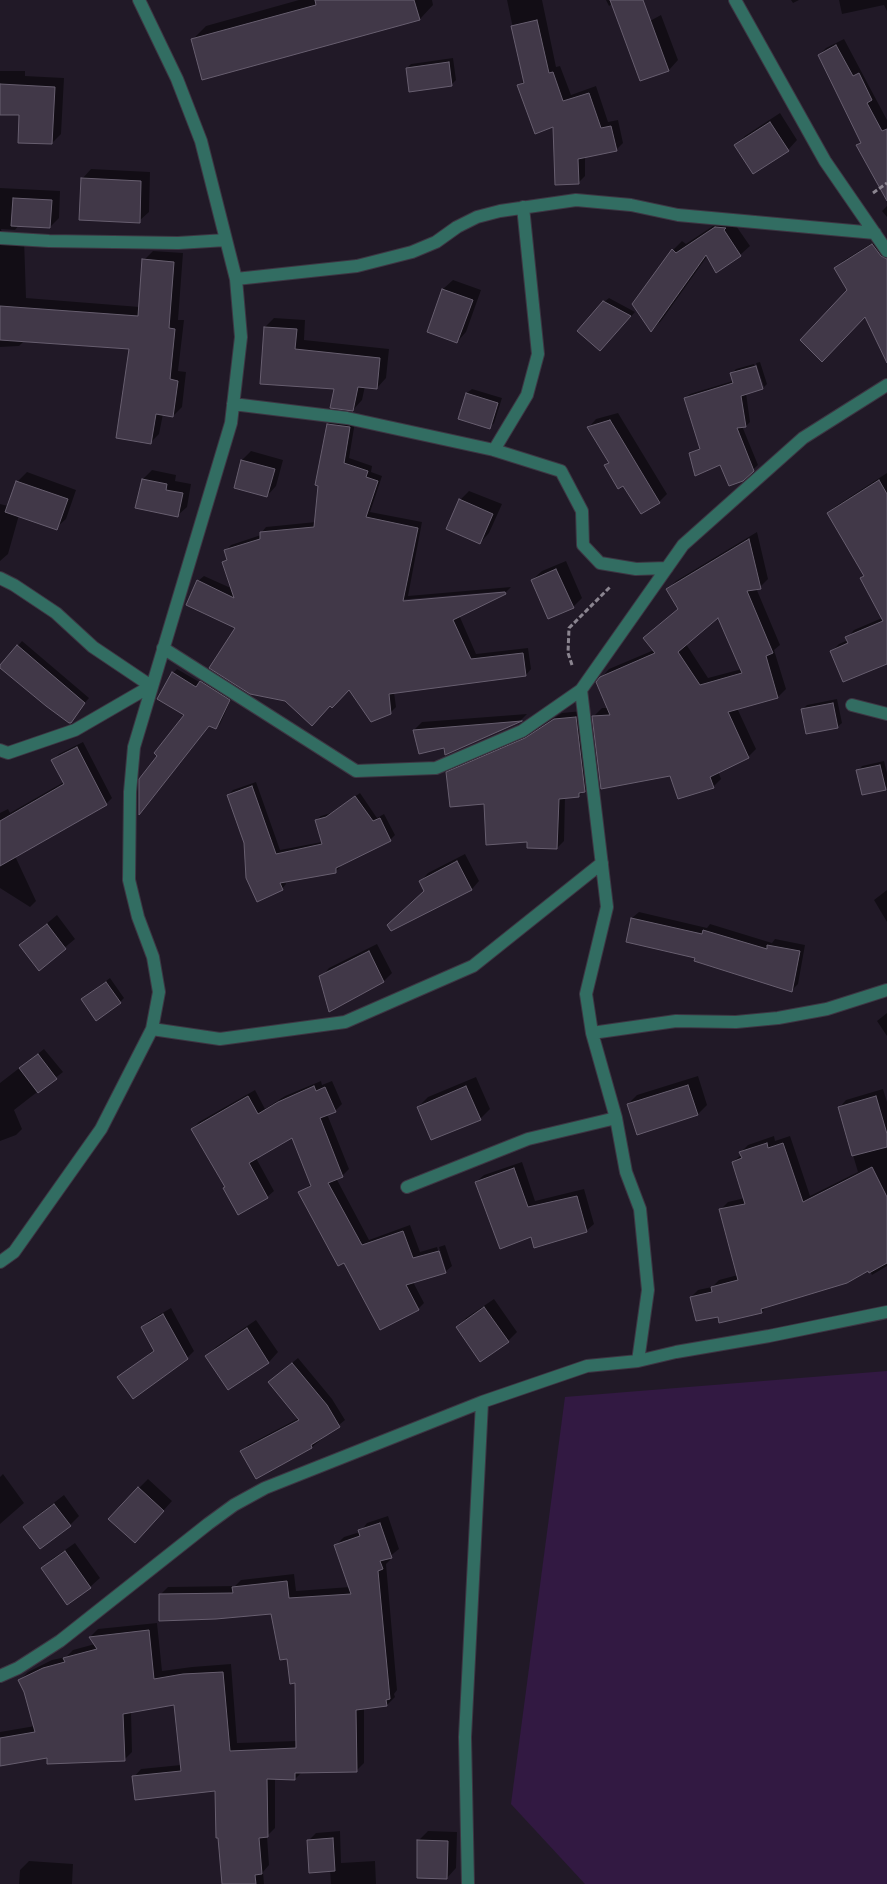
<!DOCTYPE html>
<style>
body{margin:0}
canvas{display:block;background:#211927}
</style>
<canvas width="887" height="1884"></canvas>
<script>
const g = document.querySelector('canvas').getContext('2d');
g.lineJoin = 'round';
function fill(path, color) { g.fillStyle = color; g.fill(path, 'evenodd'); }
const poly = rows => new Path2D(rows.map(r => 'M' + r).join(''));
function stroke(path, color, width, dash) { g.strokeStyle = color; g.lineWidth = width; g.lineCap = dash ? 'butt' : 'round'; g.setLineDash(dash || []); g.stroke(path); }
fill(poly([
 [887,1371,887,1884,585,1884,511,1804,565,1397]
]), '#321942');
fill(poly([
 [299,0,432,0,433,5,420,19,192,40,206,26],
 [507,0,542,0,556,67,560,66,571,95,596,86,608,122,618,120,623,143,616,150,585,157,585,176,578,183,555,125,519,86,524,80],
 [606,0,618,0,609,6],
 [791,0,799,0,793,3],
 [839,0,887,0,887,11,884,5,842,14],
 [661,15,678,60,669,70,635,29],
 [844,39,887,120,887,169,858,146,862,142,819,55,826,48],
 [453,58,456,80,451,85,407,68,411,64],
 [0,71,25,71,25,76,64,78,61,134,52,143,20,114,0,114],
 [780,113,797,140,788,150,736,145,745,136],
 [91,169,150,172,149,212,139,221,82,179],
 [0,188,60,191,59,218,50,227,19,225,15,230,1,229,2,233,24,238,26,298,140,307,144,260,153,251,183,253,178,320,184,320,178,371,186,372,182,407,173,416,163,414,159,434,150,443,130,347,25,340,19,346,0,347],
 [887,206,887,217,882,211],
 [725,218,732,220,750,246,740,255,708,255,661,321,652,330,673,250,682,241,686,244],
 [880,238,887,247,887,321,865,315,836,268,843,261],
 [453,280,481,290,466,332,457,342,429,331,443,289],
 [609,298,635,312,605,345,604,302],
 [274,318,305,320,304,340,389,349,386,378,377,388,365,386,362,400,353,410,335,388,265,327],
 [760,362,767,384,764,387,756,363],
 [754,364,761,387,763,387,746,393,750,422,746,426,742,426,758,465,742,480,721,463,690,454,701,447,685,398,690,394,733,381,731,374,736,369],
 [472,389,502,398,494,423,490,427,460,418,467,393],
 [618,413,667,494,659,502,624,484,606,465,610,461,589,427,596,419],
 [333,419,355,422,349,458,372,466,371,472,382,476,370,512,422,522,408,596,511,587,505,593,459,615,476,654,528,648,531,669,526,675,394,692,396,707,390,713,237,627,198,581,204,576,233,589,224,562,228,558,226,550,231,545,261,535,261,533,266,527,316,522,328,424],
 [506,591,503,593,397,602,397,600],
 [251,451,283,460,276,486,267,496,242,460],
 [152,470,176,475,175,481,191,484,187,507,177,516,143,479],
 [27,472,76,490,66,519,56,528,19,515,8,554,0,561,0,504,8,506,17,482],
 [887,473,887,662,832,651,839,644,848,640,847,638,854,630,882,618,861,578,864,575,828,513,836,506],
 [469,491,502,504,489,533,480,543,460,500],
 [757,532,768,579,760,587,756,588,780,645,774,650,786,689,778,697,737,708,756,749,748,757,718,771,721,779,713,787,671,774,594,716,602,708,608,708,601,678,609,669,654,650,645,638,679,608,668,589,676,581],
 [719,616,742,669,708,678,686,644],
 [566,561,582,598,573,607,532,580,542,571],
 [22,641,89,698,73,717,0,667],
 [177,669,201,683,206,678,233,695,220,724,216,728,210,725,143,809,159,755,185,715,173,673],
 [837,699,842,723,837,727,803,709,807,705],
 [582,711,591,784,579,796,565,797,564,841,557,848,528,841,485,802,448,773,455,766,533,732,562,713],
 [527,714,521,720,446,754,445,746,414,730,422,722],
 [83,742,112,798,106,804,15,856,36,901,30,907,0,888,0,813,8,809,10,813,64,782,52,761,59,754],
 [884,761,887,773,887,787,885,788,858,771,862,766],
 [256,782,280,850,322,842,316,820,321,816,331,813,360,793,377,818,384,814,395,835,391,839,340,865,340,867,336,871,285,881,286,884,282,889,245,843,228,795,233,790],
 [465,854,479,881,472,889,392,930,426,891,421,881,428,873],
 [887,890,887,922,874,900],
 [639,912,707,928,710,924,772,943,775,939,805,945,798,984,792,990,696,957,632,918],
 [57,915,75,939,39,969,21,945],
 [377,944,392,973,384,981,330,1010,321,977,329,968],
 [110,978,124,998,120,1002,82,999],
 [887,1013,887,1036,877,1021],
 [44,1049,63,1072,14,1110,22,1129,16,1135,0,1141,0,1083],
 [698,1076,707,1105,698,1114,628,1104,637,1095],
 [476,1077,490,1109,480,1119,418,1107,428,1097],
 [321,1081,322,1085,332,1081,342,1104,335,1111,327,1114,349,1169,342,1176,336,1178,369,1240,410,1225,420,1252,437,1247,444,1270,446,1270,439,1247,445,1245,452,1266,445,1272,413,1282,424,1303,418,1309,345,1262,300,1193,311,1184,293,1136,256,1158,274,1191,267,1197,226,1187,192,1129,199,1122,255,1090,265,1109,285,1096],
 [883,1089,887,1102,887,1266,872,1275,869,1269,768,1305,762,1312,719,1315,691,1297,698,1290,712,1287,719,1280,738,1275,721,1209,728,1202,745,1198,733,1162,741,1155,741,1152,748,1145,774,1136,775,1141,790,1136,810,1196,858,1172,839,1108,846,1100],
 [522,1162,535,1201,584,1189,594,1224,586,1231,532,1236,476,1182,484,1175],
 [494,1299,517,1332,508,1341,457,1328,466,1318],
 [171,1308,194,1351,187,1358,119,1378,155,1349,142,1327,150,1320],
 [256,1320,278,1352,269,1362,228,1388,207,1356,216,1347],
 [298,1358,332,1399,345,1420,312,1447,257,1477,242,1451,248,1445,299,1418,276,1376],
 [3,1474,24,1503,0,1524,0,1477],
 [148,1479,172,1501,144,1532,139,1488],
 [64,1495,79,1516,70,1525,25,1527,34,1518],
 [388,1516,399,1549,389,1557,390,1560,386,1564,397,1690,394,1694,395,1697,387,1705,364,1708,364,1763,356,1771,302,1772,295,1779,275,1778,275,1828,267,1836,269,1865,263,1872,264,1884,223,1884,216,1789,134,1777,141,1769,181,1765,175,1704,131,1711,132,1752,124,1760,48,1757,0,1765,0,1732,35,1726,25,1691,20,1680,28,1672,52,1660,66,1657,73,1650,95,1644,90,1637,98,1629,157,1623,162,1671,192,1667,231,1664,237,1743,297,1741,296,1682,273,1612,160,1595,168,1587,235,1586,241,1580,294,1574,296,1591,350,1587,336,1545,344,1537,360,1532,367,1523],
 [75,1543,100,1578,90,1587,42,1569,52,1559],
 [340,1831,341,1863,375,1861,376,1884,331,1884,330,1870,309,1840,316,1833],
 [428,1831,457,1832,456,1868,447,1878,419,1840],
 [29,1861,73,1864,72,1884,19,1884,20,1870]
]), '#0007');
const building = poly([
 [315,0,414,0,420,20,202,80,191,39,316,5,315,0],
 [610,0,643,0,669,71,640,81,610,0],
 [537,20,549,73,553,72,563,101,589,93,601,128,611,126,617,151,578,159,579,184,555,185,553,127,535,134,517,85,524,83,511,26,537,20],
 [836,45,853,76,859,73,872,100,867,103,882,131,887,129,887,201,856,145,861,143,818,55,836,45],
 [449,62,452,86,409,92,406,68,449,62],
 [0,84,55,87,52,144,18,143,19,115,0,115,0,84],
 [770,122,789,151,753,174,734,145,770,122],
 [81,178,141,181,140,223,79,220,81,178],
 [13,198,52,200,50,228,11,226,13,198],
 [715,227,726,228,724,230,741,256,716,273,706,255,651,332,632,304,672,249,676,253,715,227],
 [872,244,881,256,887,259,887,363,865,317,822,362,800,340,847,290,834,268,872,244],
 [142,259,174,262,169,328,175,329,170,379,178,381,173,417,156,414,151,444,116,438,129,349,0,340,0,306,138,316,142,259],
 [442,289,473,300,457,343,427,332,442,289],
 [603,301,631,316,600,351,577,331,603,301],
 [264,327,297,329,295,349,380,358,377,389,358,387,353,411,330,408,334,389,260,384,264,327],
 [756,366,763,389,741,396,746,427,737,428,754,471,743,481,729,486,720,465,695,476,689,453,700,449,684,398,733,383,730,373,756,366],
 [466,393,498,403,490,429,458,419,466,393],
 [610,420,660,503,641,514,623,486,618,489,604,465,609,463,587,427,610,420],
 [327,424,350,427,344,463,368,471,366,477,378,481,366,517,418,528,403,601,505,592,506,594,453,620,471,659,523,653,526,676,389,694,391,714,371,722,349,690,332,708,330,706,312,726,285,701,250,694,209,668,235,628,186,605,197,580,234,598,222,562,227,560,224,550,260,539,260,532,314,527,318,486,315,485,327,424],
 [241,460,275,469,267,497,234,488,241,460],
 [142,479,167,484,166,490,183,493,178,517,135,508,142,479],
 [879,480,887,494,887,664,843,682,830,651,848,643,845,637,883,621,860,578,864,576,827,513,879,480],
 [16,481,68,499,57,530,5,512,16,481],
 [459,499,493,514,480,544,446,529,459,499],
 [749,539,761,589,747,591,773,653,766,656,778,698,728,712,749,758,710,777,714,788,678,799,670,776,601,789,592,716,610,715,596,682,600,677,655,653,643,638,678,609,666,589,749,539],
 [718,618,742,673,700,685,678,652,718,618],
 [556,569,574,608,548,619,531,580,556,569],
 [17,645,85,703,71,723,69,723,46,706,0,668,0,665,17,645],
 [172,672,196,687,200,681,230,700,216,729,209,726,139,815,139,779,157,756,154,753,184,715,157,699,172,672],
 [833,703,838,728,806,734,801,709,833,703],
 [576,717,585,792,579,793,579,797,559,799,557,849,527,848,527,842,486,845,484,804,450,807,446,772,525,738,554,719,576,717],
 [522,721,445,755,444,748,419,754,413,730,522,721],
 [77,747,107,805,0,866,0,821,64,784,51,760,77,747],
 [880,765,886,790,862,795,856,770,880,765],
 [252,786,276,854,322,844,315,820,326,817,355,796,373,821,380,818,391,841,336,868,336,873,280,883,283,890,257,902,246,878,244,843,227,795,252,786],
 [457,861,472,890,391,931,387,925,424,891,419,881,457,861],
 [631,918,702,934,703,930,767,949,767,945,800,951,792,992,694,961,695,958,626,942,631,918],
 [47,924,66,949,39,971,19,945,47,924],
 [369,951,384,982,329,1012,319,976,369,951],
 [106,982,121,1003,96,1021,81,999,106,982],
 [38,1054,57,1079,38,1093,19,1068,38,1054],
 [688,1085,698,1115,637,1135,627,1104,688,1085],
 [314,1086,316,1091,325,1087,336,1112,320,1118,343,1177,328,1183,362,1245,403,1231,413,1258,439,1251,446,1273,406,1285,419,1310,380,1330,344,1263,338,1266,298,1192,311,1186,292,1138,249,1163,268,1198,238,1215,223,1188,225,1187,191,1129,248,1096,258,1114,278,1102,314,1086],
 [466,1086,481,1120,431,1140,417,1107,466,1086],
 [876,1096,887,1134,887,1147,852,1156,838,1107,876,1096],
 [767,1143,768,1148,783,1143,803,1202,872,1167,887,1197,887,1263,869,1273,868,1271,847,1283,761,1309,762,1313,719,1323,718,1317,696,1321,690,1297,712,1292,711,1287,738,1280,719,1209,745,1204,732,1162,742,1158,739,1152,767,1143],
 [514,1168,528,1207,577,1196,587,1232,534,1248,531,1237,500,1249,475,1182,514,1168],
 [484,1307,509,1342,480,1362,456,1327,484,1307],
 [163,1314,188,1359,133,1399,117,1377,154,1351,141,1327,163,1314],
 [247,1328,269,1363,228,1390,205,1356,247,1328],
 [292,1363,327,1405,340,1427,311,1445,312,1448,256,1479,240,1451,299,1420,268,1382,292,1363],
 [138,1487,164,1511,135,1543,108,1519,138,1487],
 [54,1504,71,1526,40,1549,23,1527,54,1504],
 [380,1523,392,1558,380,1561,383,1569,378,1571,390,1699,386,1700,387,1706,356,1710,357,1772,295,1773,295,1780,267,1779,268,1837,259,1838,262,1874,255,1875,256,1884,222,1884,218,1838,216,1838,215,1791,135,1800,132,1776,181,1771,174,1705,123,1714,125,1761,47,1764,47,1758,0,1766,0,1738,35,1732,24,1692,18,1680,43,1668,65,1662,63,1658,97,1649,89,1637,149,1630,154,1679,183,1674,223,1672,230,1751,296,1748,295,1683,290,1684,287,1659,280,1660,271,1614,216,1619,159,1621,159,1594,233,1593,232,1587,287,1581,289,1598,351,1594,334,1545,360,1536,358,1530,380,1523],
 [65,1551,91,1588,67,1605,41,1568,65,1551],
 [333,1838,335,1871,309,1873,307,1840,333,1838],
 [417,1840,448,1841,447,1879,417,1878,417,1840]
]);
fill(building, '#413848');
stroke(building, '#675e6f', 1);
const minor = poly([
 [735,0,825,161,887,251],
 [0,238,49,241,178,243,226,240],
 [236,279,357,266,412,252,436,242,457,227,477,217,500,211,576,200,631,205,678,215,875,233],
 [233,404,347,418,494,450,561,471,582,511,583,545,600,563,636,569,667,568],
 [494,450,527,395,538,354,523,207],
 [0,578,14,585,56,613,93,647,151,686,75,730,8,753,0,750],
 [163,648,356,771,436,768,522,731,581,690],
 [852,705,887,714],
 [152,1029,220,1039,345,1022,473,966,602,863],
 [592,1033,676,1021,736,1022,778,1018,827,1009,887,990],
 [407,1187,528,1139,616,1118],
 [0,1262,14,1252,101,1129,152,1029,159,992,153,957,138,917,129,880,130,792,134,747,231,423,241,337,236,279,201,141,177,79,139,0],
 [638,1361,648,1290,640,1209,626,1172,616,1118,592,1033,586,994,607,907,581,690,683,545,803,438,887,385],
 [0,1676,18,1668,60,1641,208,1524,234,1505,265,1488,482,1402,587,1366,638,1361,676,1352,769,1336,887,1312],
 [468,1884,465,1737,482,1402]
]);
stroke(minor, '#3d3643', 14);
stroke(poly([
 [873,193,887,183],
 [572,665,568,653,569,628,610,587]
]), '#8b8590', 3, [5, 2.5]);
stroke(minor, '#326d62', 12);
</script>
